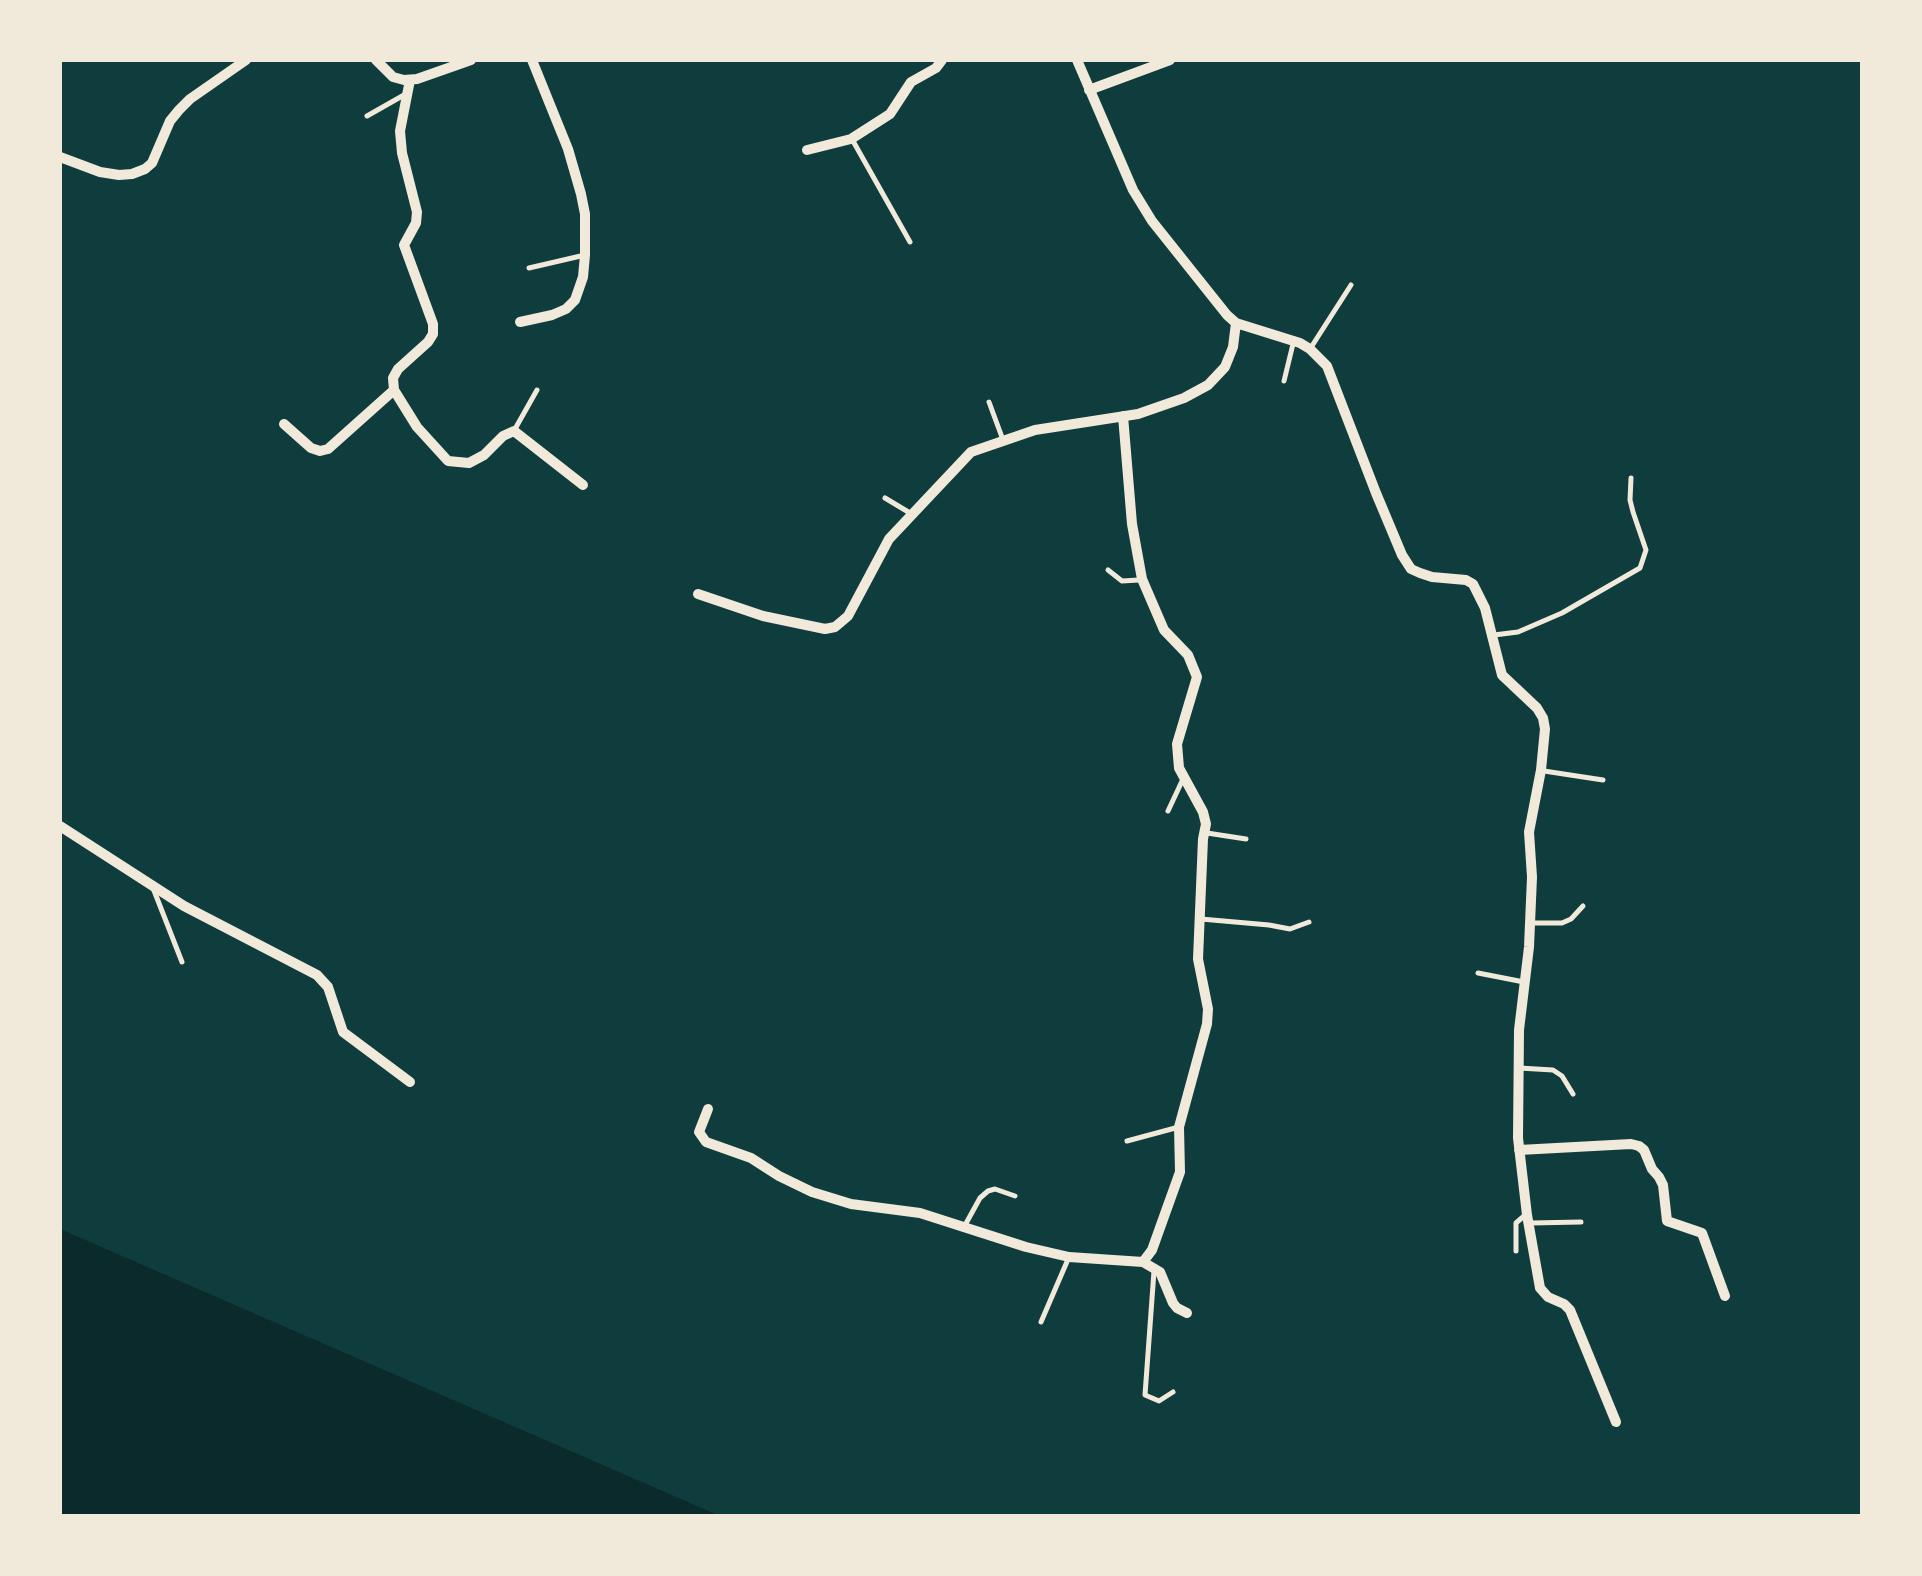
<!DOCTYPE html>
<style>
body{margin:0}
#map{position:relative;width:1922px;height:1576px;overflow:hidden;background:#0f3d3e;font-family:Arial,sans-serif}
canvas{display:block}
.frame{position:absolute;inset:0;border:62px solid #f1e9da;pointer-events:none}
</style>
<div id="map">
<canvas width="1922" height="1576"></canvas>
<div class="frame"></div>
</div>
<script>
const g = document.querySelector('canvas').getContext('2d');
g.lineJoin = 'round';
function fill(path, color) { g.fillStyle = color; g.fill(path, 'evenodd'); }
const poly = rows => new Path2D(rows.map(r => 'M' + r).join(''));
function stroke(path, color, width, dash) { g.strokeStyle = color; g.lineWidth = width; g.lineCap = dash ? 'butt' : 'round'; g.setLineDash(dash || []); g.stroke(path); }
fill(poly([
 [60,1229,720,1516,60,1516]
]), '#0a2a2b');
stroke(poly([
 [367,116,404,95],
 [853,141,910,242],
 [529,268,585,255],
 [1310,349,1351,285],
 [1284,381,1293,344],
 [989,402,1003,440],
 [515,429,537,390],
 [885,498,910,513],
 [1108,570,1122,581,1139,580],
 [1494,635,1518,632,1562,613,1640,568,1646,550,1633,512,1630,500,1631,478],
 [1544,771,1603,780],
 [1168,811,1183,779],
 [1207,833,1246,839],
 [153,888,182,962],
 [1201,919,1269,925,1290,929,1309,922],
 [1530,923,1562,923,1571,919,1583,906],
 [1478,973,1524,982],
 [1519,1068,1553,1070,1562,1076,1573,1094],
 [1127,1141,1179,1127],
 [1531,1223,1581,1222],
 [964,1227,980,1198,988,1191,995,1189,1015,1196],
 [1516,1251,1516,1223,1524,1216],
 [1154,1271,1145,1395,1159,1401,1173,1392],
 [1041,1322,1069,1257]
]), '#f1e9da', 5);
stroke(poly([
 [376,60,393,77,404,80,417,79,471,60],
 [1077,60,1133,190,1152,221,1227,315,1236,323,1300,343,1310,349,1327,366,1376,493,1402,555,1411,569,1420,573,1432,577,1466,580,1473,584,1485,608,1502,675,1537,708,1543,718,1545,729,1541,770,1529,832,1532,877,1529,947,1519,1030,1518,1138,1527,1215,1540,1288,1548,1297,1564,1304,1570,1310,1616,1422],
 [410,80,400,131,402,153,417,212,416,223,404,245,433,324,433,334,428,342,398,369,393,378,394,390,417,427,448,461,469,463,484,455,503,436,514,431,583,485],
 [1089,90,1170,60],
 [807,150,851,139,890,114,911,82,936,68,942,60],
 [60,157,100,172,119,175,132,174,145,169,152,163,170,121,179,110,190,99,246,60],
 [520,322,552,315,566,309,575,300,583,277,585,255,585,214,581,194,568,149,532,60],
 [1123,416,1132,524,1142,579,1164,630,1188,655,1197,677,1177,744,1179,768,1203,812,1206,824,1203,839,1198,959,1208,1009,1207,1024,1179,1127,1180,1172,1152,1250,1143,1262],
 [284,424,311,448,320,451,328,449,394,390],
 [698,594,763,616,825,629,835,627,848,616,889,539,971,452,1035,430,1138,414,1184,398,1208,385,1225,367,1233,347,1236,323],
 [60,826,184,906,317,975,328,987,343,1032,410,1082],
 [708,1109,699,1132,706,1142,751,1158,779,1176,812,1192,851,1204,920,1213,1026,1247,1069,1257,1143,1262,1160,1272,1173,1303,1177,1308,1187,1313],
 [1519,1150,1631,1144,1639,1146,1644,1150,1652,1169,1659,1177,1663,1185,1667,1221,1702,1233,1725,1296]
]), '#f1e9da', 10);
</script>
